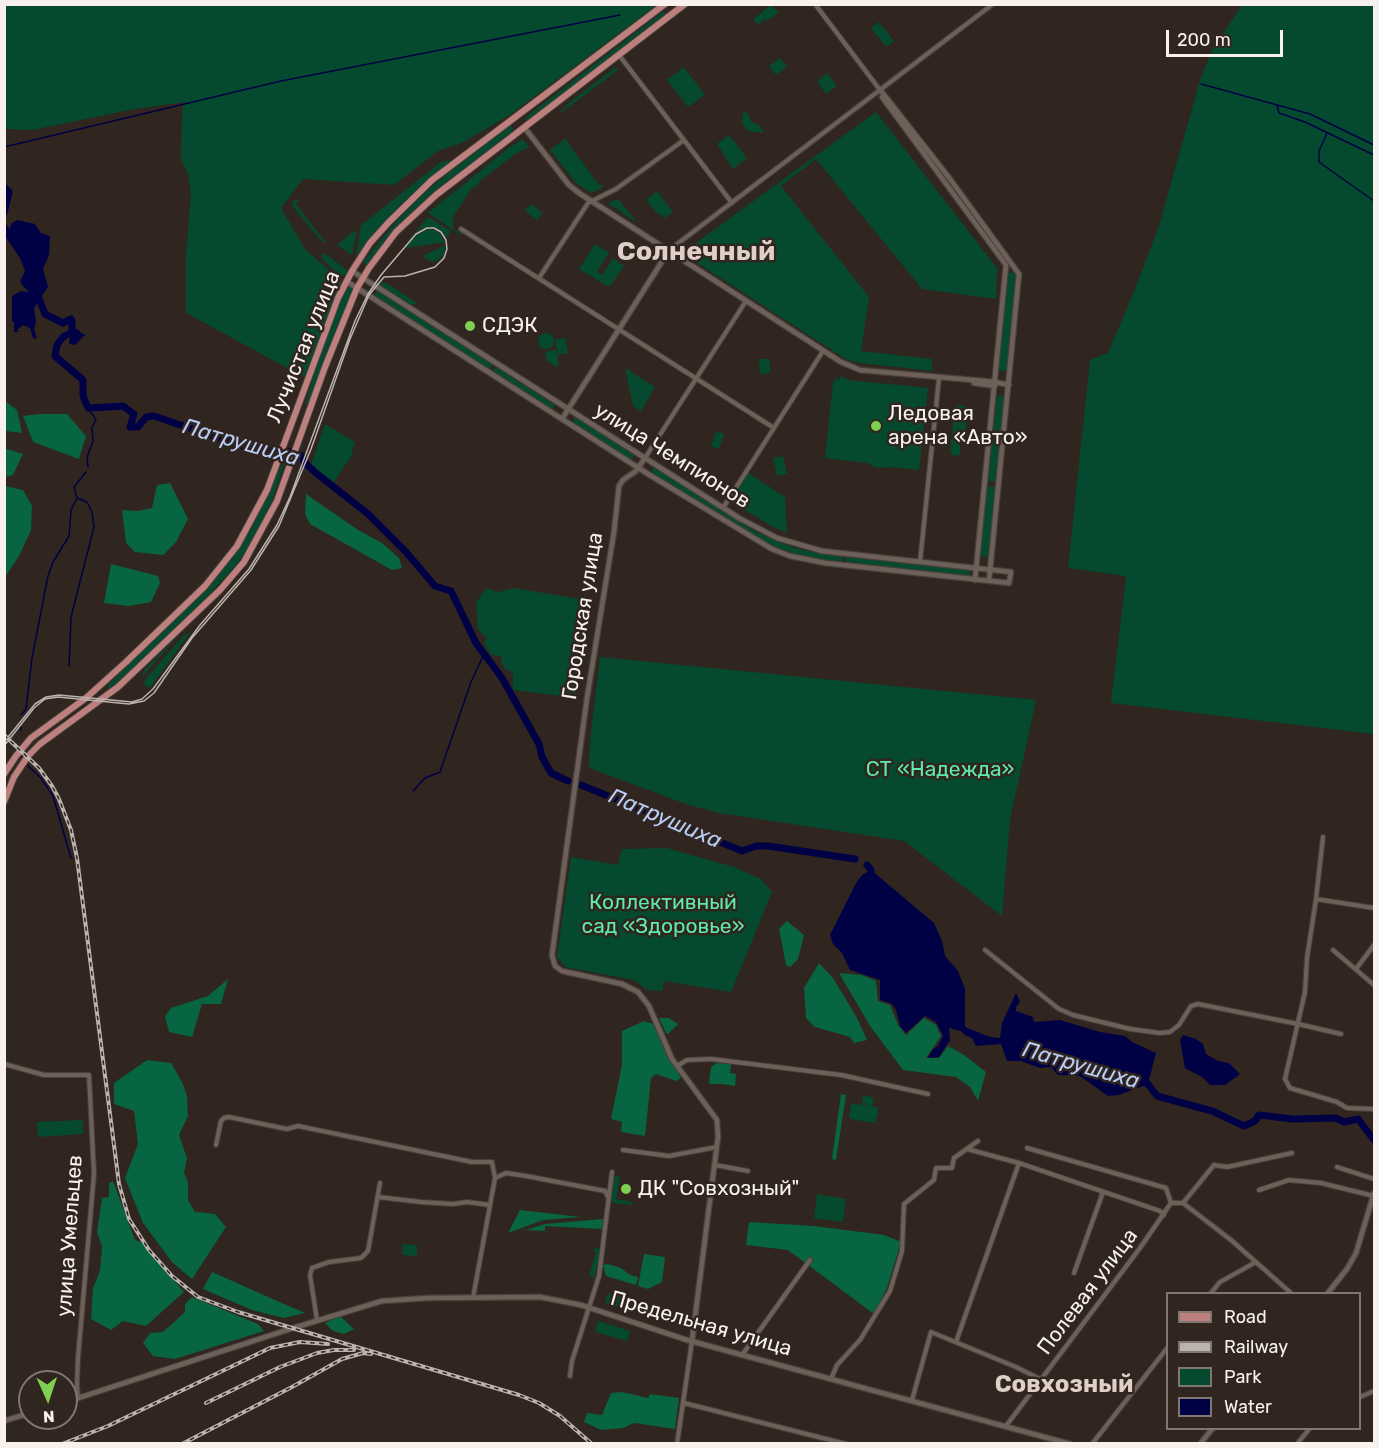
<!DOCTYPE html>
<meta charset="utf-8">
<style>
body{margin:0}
#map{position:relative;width:1379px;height:1448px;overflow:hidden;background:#30251f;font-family:Rubik,sans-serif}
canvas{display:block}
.frame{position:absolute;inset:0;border:6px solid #f9f1ed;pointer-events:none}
.legend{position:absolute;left:1166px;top:1292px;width:195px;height:138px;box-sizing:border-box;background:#30251f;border:2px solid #807771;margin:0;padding:8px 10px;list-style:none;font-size:18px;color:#f9f1ed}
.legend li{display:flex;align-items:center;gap:12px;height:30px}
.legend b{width:30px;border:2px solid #807771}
.north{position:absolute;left:18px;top:1370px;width:60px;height:60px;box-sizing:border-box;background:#30251f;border:2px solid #807771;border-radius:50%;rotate:177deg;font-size:16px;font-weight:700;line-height:24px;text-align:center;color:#f9f1ed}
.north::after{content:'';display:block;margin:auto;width:21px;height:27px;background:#7fd052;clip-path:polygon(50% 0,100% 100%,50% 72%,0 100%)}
.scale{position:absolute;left:1166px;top:30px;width:117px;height:27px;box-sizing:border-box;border:3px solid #f9f1ed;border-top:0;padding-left:8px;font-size:18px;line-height:21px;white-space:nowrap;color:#f9f1ed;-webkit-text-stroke:4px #30251f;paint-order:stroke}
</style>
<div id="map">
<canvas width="1379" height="1448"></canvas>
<div class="frame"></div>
<ul class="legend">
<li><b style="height:8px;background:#bc817f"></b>Road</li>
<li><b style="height:8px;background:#bcb3ae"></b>Railway</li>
<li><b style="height:16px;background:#054a2f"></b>Park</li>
<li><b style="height:16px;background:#000045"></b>Water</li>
</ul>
<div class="north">N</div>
<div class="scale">200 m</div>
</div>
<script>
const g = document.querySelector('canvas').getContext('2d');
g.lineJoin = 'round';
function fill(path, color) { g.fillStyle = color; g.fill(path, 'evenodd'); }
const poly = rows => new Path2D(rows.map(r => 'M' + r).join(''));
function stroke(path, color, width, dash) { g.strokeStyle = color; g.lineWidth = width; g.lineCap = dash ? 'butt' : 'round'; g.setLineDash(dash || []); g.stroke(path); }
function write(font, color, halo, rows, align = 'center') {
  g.font = font + ' Rubik,sans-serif'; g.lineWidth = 5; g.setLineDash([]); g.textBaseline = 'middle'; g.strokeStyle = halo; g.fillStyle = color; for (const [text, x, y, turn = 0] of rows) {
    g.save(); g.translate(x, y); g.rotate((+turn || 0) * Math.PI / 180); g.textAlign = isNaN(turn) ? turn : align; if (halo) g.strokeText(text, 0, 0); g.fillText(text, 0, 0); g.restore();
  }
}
fill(poly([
 [4,5,657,5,511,114,462,143,438,151,394,185,303,179,281,208,305,249,340,280,341,284,304,377,186,313,186,255,191,193,188,174,181,160,182,111,185,102,135,109,32,130,7,129,4,126],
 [771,5,779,12,767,21,765,19,758,25,753,19],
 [1242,5,1374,5,1374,734,1111,703,1126,576,1068,568,1090,360,1108,353,1137,284,1159,226,1200,80,1212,50],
 [664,11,666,14,529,120,525,120,527,116],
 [879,22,894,41,886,47,871,28],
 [780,58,787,67,776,75,769,66],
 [616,67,618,70,561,113,560,112,571,101],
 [684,67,705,95,688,107,667,80],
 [827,73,837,86,826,94,817,81],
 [746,111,752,122,759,125,764,133,748,131,742,124,743,113],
 [876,112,997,268,996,299,922,289,816,159,781,186,869,297,861,351,932,359,932,371,860,363,847,360,682,253],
 [510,125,514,130,435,191,400,225,367,265,363,262,393,225,416,201,436,183],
 [729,135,747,158,733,169,717,144],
 [566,138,568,143,599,185,603,185,602,188,591,193,576,183,550,150],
 [523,139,529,147,517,153,481,180,476,187,472,188,453,217,453,229,463,233,461,235,428,213,510,147],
 [457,159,402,203,374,233,356,257,361,225,441,162],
 [657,191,673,212,665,218,655,211,646,200],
 [296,199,299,201,296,204,326,243,322,242,293,207,292,204],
 [618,199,638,223,607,203],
 [531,204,543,213,537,220,525,211],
 [428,217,451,231,447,237,438,228,426,227,417,231,403,246],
 [428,229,438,231,446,242,405,248,418,234],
 [355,230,356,235,352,255,337,245],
 [595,244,609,253,597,272,602,275,613,258,624,266,611,285,607,286,579,269],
 [446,245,444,254,438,260,433,262,424,258,424,255],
 [322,254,326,254,347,270,347,274,344,276,335,271,322,259],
 [1014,272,1017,274,1008,371,998,370,1008,277,1009,273],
 [382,282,388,284,417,303,412,305,380,285],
 [348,287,352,289,352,292,330,344,308,404,305,405,321,350,344,292],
 [377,291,493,365,489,370,374,295],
 '538 341a8 8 0 1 1 16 0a8 8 0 1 1-16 0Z',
 [565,338,568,353,558,355,555,340],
 [556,350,559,366,556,366,547,361,545,352],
 [759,359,770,359,770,373,760,374],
 [495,367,555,405,552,410,492,372],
 [625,368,655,387,641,411,633,406],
 [841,376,848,380,928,388,919,470,891,467,877,468,867,463,825,458,833,382,836,378,839,380],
 [997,396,1006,396,997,482,988,481],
 [957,405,966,406,968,409,966,430,960,435,960,454,957,456,952,455,950,452,955,407],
 [575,417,634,455,631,460,572,423],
 [325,424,355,442,352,450,353,454,333,483,311,465],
 [716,431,724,434,719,449,711,446],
 [783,456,787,474,777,476,773,458],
 [283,462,285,462,271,503,249,546,237,564,194,611,115,686,110,689,108,688,108,685,224,567,252,528],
 [654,467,756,532,792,547,816,553,843,556,842,562,815,559,776,548,753,536,650,473],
 [747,472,785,497,787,533,773,527,730,501],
 [987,486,996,487,989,557,980,556],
 [846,557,970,570,969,576,845,562],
 [486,588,498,592,514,588,591,601,576,698,513,690,513,672,507,670,502,665,501,656,491,655,485,645,485,640,487,638,478,630,476,603],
 [198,616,179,635,142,677,144,670],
 [191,631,150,688,146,686,143,682,183,636],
 [600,657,1036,700,1010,820,1002,916,904,841,719,813,686,804,589,768,590,741],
 [667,848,734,867,761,879,772,892,731,992,664,981,662,991,647,990,634,980,565,967,557,957,571,857,618,865,622,849],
 [863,1095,874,1098,872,1106,879,1108,875,1123,851,1119,849,1117,851,1104,870,1105,862,1103],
 [83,1120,83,1134,38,1137,37,1122],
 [614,1176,620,1177,616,1199,632,1202,632,1205,613,1203,610,1199],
 [817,1194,846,1199,843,1222,814,1218],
 [403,1244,417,1245,417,1256,402,1255],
 [594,1248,601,1249,594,1278,589,1276,596,1252,594,1252],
 [608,1293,638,1302,635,1313,605,1303],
 [598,1321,630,1331,627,1341,595,1332]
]), '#054a2f');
fill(poly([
 [5,401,17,410,22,433,5,431],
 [39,414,67,414,86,436,79,459,33,442,23,416],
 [4,448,23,454,13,475,5,477],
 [170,483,188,519,176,542,163,555,135,552,126,543,122,510,138,511,152,508,157,485],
 [5,486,23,490,32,506,31,530,19,556,5,577],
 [306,494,358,530,382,543,399,558,402,568,392,570,310,524,305,514],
 [111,564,158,576,160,583,151,602,129,606,104,603],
 [787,921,804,935,798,959,790,967,786,965,779,929],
 [819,963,833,978,857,1018,867,1040,854,1043,850,1037,815,1027,806,1018,804,988],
 [839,973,862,975,876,981,878,1001,890,1005,898,1025,906,1035,924,1018,936,1025,941,1036,926,1058,939,1058,948,1046,964,1055,986,1072,978,1101,970,1087,956,1077,903,1070,870,1026],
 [228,979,221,1004,202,1004,192,1037,169,1032,165,1016,171,1008,208,996],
 [659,1018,669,1018,678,1024,668,1034,666,1033],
 [644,1021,653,1024,681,1078,676,1081,656,1074,651,1078,645,1136,621,1132,622,1122,611,1119,622,1065,622,1031],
 [147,1060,171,1063,183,1084,187,1096,188,1116,179,1135,187,1158,184,1173,188,1182,188,1200,195,1212,215,1214,226,1227,192,1279,172,1262,143,1223,125,1178,138,1144,134,1111,114,1104,114,1083],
 [717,1063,731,1064,730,1073,736,1074,735,1086,722,1084,709,1084,711,1067],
 [841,1094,846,1095,836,1160,832,1159],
 [113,1181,135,1240,143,1243,184,1292,146,1326,123,1321,111,1330,91,1319,93,1288,100,1271,102,1247,97,1232,102,1198,109,1197,109,1183],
 [520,1210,581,1217,543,1220,508,1233],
 [603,1219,602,1229,545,1226,545,1231,526,1230,545,1224],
 [749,1222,814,1226,884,1235,901,1242,887,1288,874,1314,788,1250,746,1245],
 [644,1254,665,1257,662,1282,648,1289,638,1286],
 [608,1264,621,1268,630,1275,638,1277,636,1285,606,1276,603,1265],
 [212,1272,275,1300,305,1313,284,1318,252,1310,203,1289],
 [192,1297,258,1324,264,1331,175,1359,153,1356,143,1343,150,1333,163,1332,185,1312,185,1304],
 [340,1316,354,1329,344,1334,333,1331,325,1323],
 [622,1392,648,1398,650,1394,679,1398,675,1429,634,1423,623,1428,601,1430,584,1422,587,1413,602,1415,611,1393]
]), '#076542');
fill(poly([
 [17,220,35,224,41,233,50,236,49,255,43,269,48,287,34,308,36,322,34,329,37,339,33,338,30,328,23,325,17,330,19,332,14,332,14,322,12,321,12,296,21,291,29,292,22,285,20,281,25,271,20,258,5,236,8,233,12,223],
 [71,326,74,330,77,329,83,334,86,334,75,345,69,344,70,333,66,334,72,328],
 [871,870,934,923,942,941,945,956,958,971,965,989,965,1027,990,1037,1000,1038,1002,1023,1016,993,1020,1002,1016,1007,1016,1011,1033,1017,1034,1022,1060,1020,1100,1032,1125,1036,1132,1042,1156,1053,1148,1084,1119,1095,1108,1096,1080,1076,1058,1075,1051,1067,1040,1068,1021,1061,1007,1061,1001,1044,976,1046,972,1038,966,1036,961,1031,949,1028,950,1040,939,1057,928,1058,932,1050,938,1046,943,1036,936,1022,925,1016,906,1033,900,1026,896,1010,892,1004,880,1000,880,980,850,970,842,953,833,944,830,935,856,883,862,875],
 [1183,1035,1196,1039,1203,1044,1206,1054,1218,1061,1229,1063,1240,1074,1225,1085,1210,1085,1202,1077,1185,1068,1180,1040]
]), '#000045');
stroke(poly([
 [1201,84,1310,114,1374,145],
 [1277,105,1279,113,1305,122,1374,155],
 [1327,133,1319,151,1319,162,1374,201],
 [4,147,281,81,620,15],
 [88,408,96,420,92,427,93,441,87,457,88,467],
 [69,666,71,617,94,527,92,512,87,502,77,498,74,487,86,472],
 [21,715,26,709,32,658,48,576,53,562,69,536,71,510,77,498],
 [21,727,21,730],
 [27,765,41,778,53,796,71,858],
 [413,791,425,778,440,772,471,682,484,654]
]), '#000045', 1.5);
stroke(poly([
 [4,187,9,192,4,213],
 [4,227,8,233,16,237],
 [36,291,45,314,63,323,71,319,72,321,72,332,63,337,57,345,55,356,83,380,83,396,88,408,123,406,134,414,130,427,138,427,146,417,154,416,242,446,261,451,287,451,302,456,304,462,316,473,367,513,406,552,435,586,451,591,476,643,502,678,539,744,542,757,551,773,568,781],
 [581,785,742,851,756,846,768,846,855,859],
 [867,865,871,870,872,879],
 [1139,1081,1148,1084,1157,1096,1212,1111,1244,1126,1255,1121,1259,1115,1293,1119,1336,1118,1344,1122,1358,1119,1374,1140]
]), '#000045', 7);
const minor = poly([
 [815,4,880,90],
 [619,55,732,203],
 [461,229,774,428],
 [668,251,993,4],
 [539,278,588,203,616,189,684,140],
 [645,458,746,301],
 [723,508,823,351],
 [920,562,939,378],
 [1323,837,1316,899,1307,958,1305,992,1285,1079,1290,1088,1337,1102,1347,1108,1374,1109],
 [1316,899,1374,908],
 [985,950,1059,1009,1073,1015,1130,1029,1160,1033,1170,1032,1179,1025,1191,1006,1198,1004,1298,1024,1341,1034],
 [1333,950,1374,985],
 [1356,969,1374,945],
 [4,1064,44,1075,89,1075,94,1174,78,1358,77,1384,78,1398],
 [677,1066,687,1060,711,1059,841,1075,928,1094],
 [216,1145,221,1121,224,1118,229,1117,287,1129,298,1126,472,1162,492,1162,495,1178,473,1298],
 [1027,1148,1166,1188,1171,1203],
 [967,1149,1019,1163,1160,1211,1164,1215],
 [623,1150,669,1156,717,1147],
 [715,1165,748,1171],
 [1337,1167,1374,1179],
 [495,1178,506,1173,526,1176,605,1191,608,1197],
 [1259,1190,1289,1180,1321,1183,1374,1196],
 [378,1197,421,1202,453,1204,467,1202,490,1205],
 [1171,1203,1183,1203,1231,1240,1292,1294],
 [1183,1203,1214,1165,1227,1167,1292,1153],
 [1074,1273,1103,1192],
 [1210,1294,1220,1282,1256,1262],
 [317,1320,310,1275,312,1268,329,1262,361,1258,368,1251,380,1183],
 [956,1342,1019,1163],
 [742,1355,810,1260],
 [570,1376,572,1361,599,1276,612,1172],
 [831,1379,837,1365,860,1340,890,1291,902,1251,904,1204,934,1180,936,1168,952,1168,954,1158,978,1141],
 [1360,1397,1374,1391],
 [912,1400,931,1332,1016,1367,1042,1380],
 [684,1403,846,1444],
 [1006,1426,1140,1248,1171,1203],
 [677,1444,692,1341],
 [1092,1444,1168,1347],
 [1297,1444,1310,1428]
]);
const tertiary = poly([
 [881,91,950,179,1019,274,989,581],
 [882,97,1006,265,975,580],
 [524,127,569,185,579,193,841,362,860,370,995,382,1009,385],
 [346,281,648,474,772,549,790,556,825,563,1009,583,1011,572,822,551,777,538,739,518,352,271],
 [974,383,995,386],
 [562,419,668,252],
 [645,458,636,471,623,480,619,486,614,532,587,698,552,955,555,966,562,971,622,984,638,992,649,1006,672,1059,717,1120,718,1137,692,1341],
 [1327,1294,1347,1269,1356,1253,1374,1193],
 [66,1402,293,1328,382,1301,428,1298,540,1297,581,1305,687,1340,1070,1444],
 [4,1421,30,1413],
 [1200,1444,1213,1428]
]);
const primary = poly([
 [4,774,16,756,31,738,86,698,126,662,205,586,237,546,267,490,338,298,352,271,370,243,389,222,432,180,665,4],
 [4,802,14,777,28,756,40,744,118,687,220,590,244,562,277,501,325,367,357,288,369,268,396,232,436,195,685,4]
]);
stroke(minor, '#4a403b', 6);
stroke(tertiary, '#4a403b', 7);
stroke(primary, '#4a403b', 8);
stroke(minor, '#6d6059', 4);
stroke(tertiary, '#6d6059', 4.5);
stroke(primary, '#bc817f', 6);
stroke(poly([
 [4,742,35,704,46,697,59,695,132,702,142,699,153,689,200,625,249,569,277,525,290,497,355,321,368,294,381,275,416,234,427,228,434,228,441,232,446,240,447,249,444,258,435,267,405,276,384,277,369,295,350,339,311,449,279,526,251,570,192,638,154,693,144,701,129,704,58,697,45,699,34,708,4,746]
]), '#bcb3ae', 1.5);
const rail = poly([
 [4,735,39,768,52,786,59,799,71,830,77,858,119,1184,129,1219,149,1250,172,1276,198,1297,238,1312,519,1395,539,1403,560,1416,592,1444],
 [206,1403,280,1367,317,1353,334,1350,354,1350],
 [62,1444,108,1426,270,1348,300,1342,328,1344],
 [182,1444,292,1387,342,1359,363,1353,371,1354]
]);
stroke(rail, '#bcb3ae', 4);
stroke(rail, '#30251f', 1.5, [4.5]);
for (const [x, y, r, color] of [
 [470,326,6,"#7fd052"],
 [876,426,6,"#7fd052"],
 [626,1189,6,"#7fd052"]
]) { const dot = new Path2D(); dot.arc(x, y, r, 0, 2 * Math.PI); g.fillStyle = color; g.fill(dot); stroke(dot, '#30251f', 2); }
write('21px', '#f9f1ed', '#30251f', [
 ["СДЭК",482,326],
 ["Ледовая",888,414],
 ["арена «Авто»",888,438],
 ["ДК \"Совхозный\"",638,1189]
], 'left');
write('21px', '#f9f1ed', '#30251f', [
 ["Лучистая улица",304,347,-68],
 ["улица Чемпионов",672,456,32],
 ["Городская улица",583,616,-81],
 ["улица Умельцев",70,1236,-86],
 ["Полевая улица",1088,1292,-53],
 ["Предельная улица",701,1324,16]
]);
write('21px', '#5eeaaa', '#30251f', [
 ["СТ «Надежда»",940,770],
 ["Коллективный",663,903],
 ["сад «Здоровье»",663,927]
]);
write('italic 22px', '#b9cdf6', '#30251f', [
 ["Патрушиха",241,443,16],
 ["Патрушиха",665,819,23],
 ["Патрушиха",1081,1066,16]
]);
write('bold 24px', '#dfcfc8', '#30251f', [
 ["Совхозный",1064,1385]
]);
write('bold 27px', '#dfcfc8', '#30251f', [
 ["Солнечный",696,252]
]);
</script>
